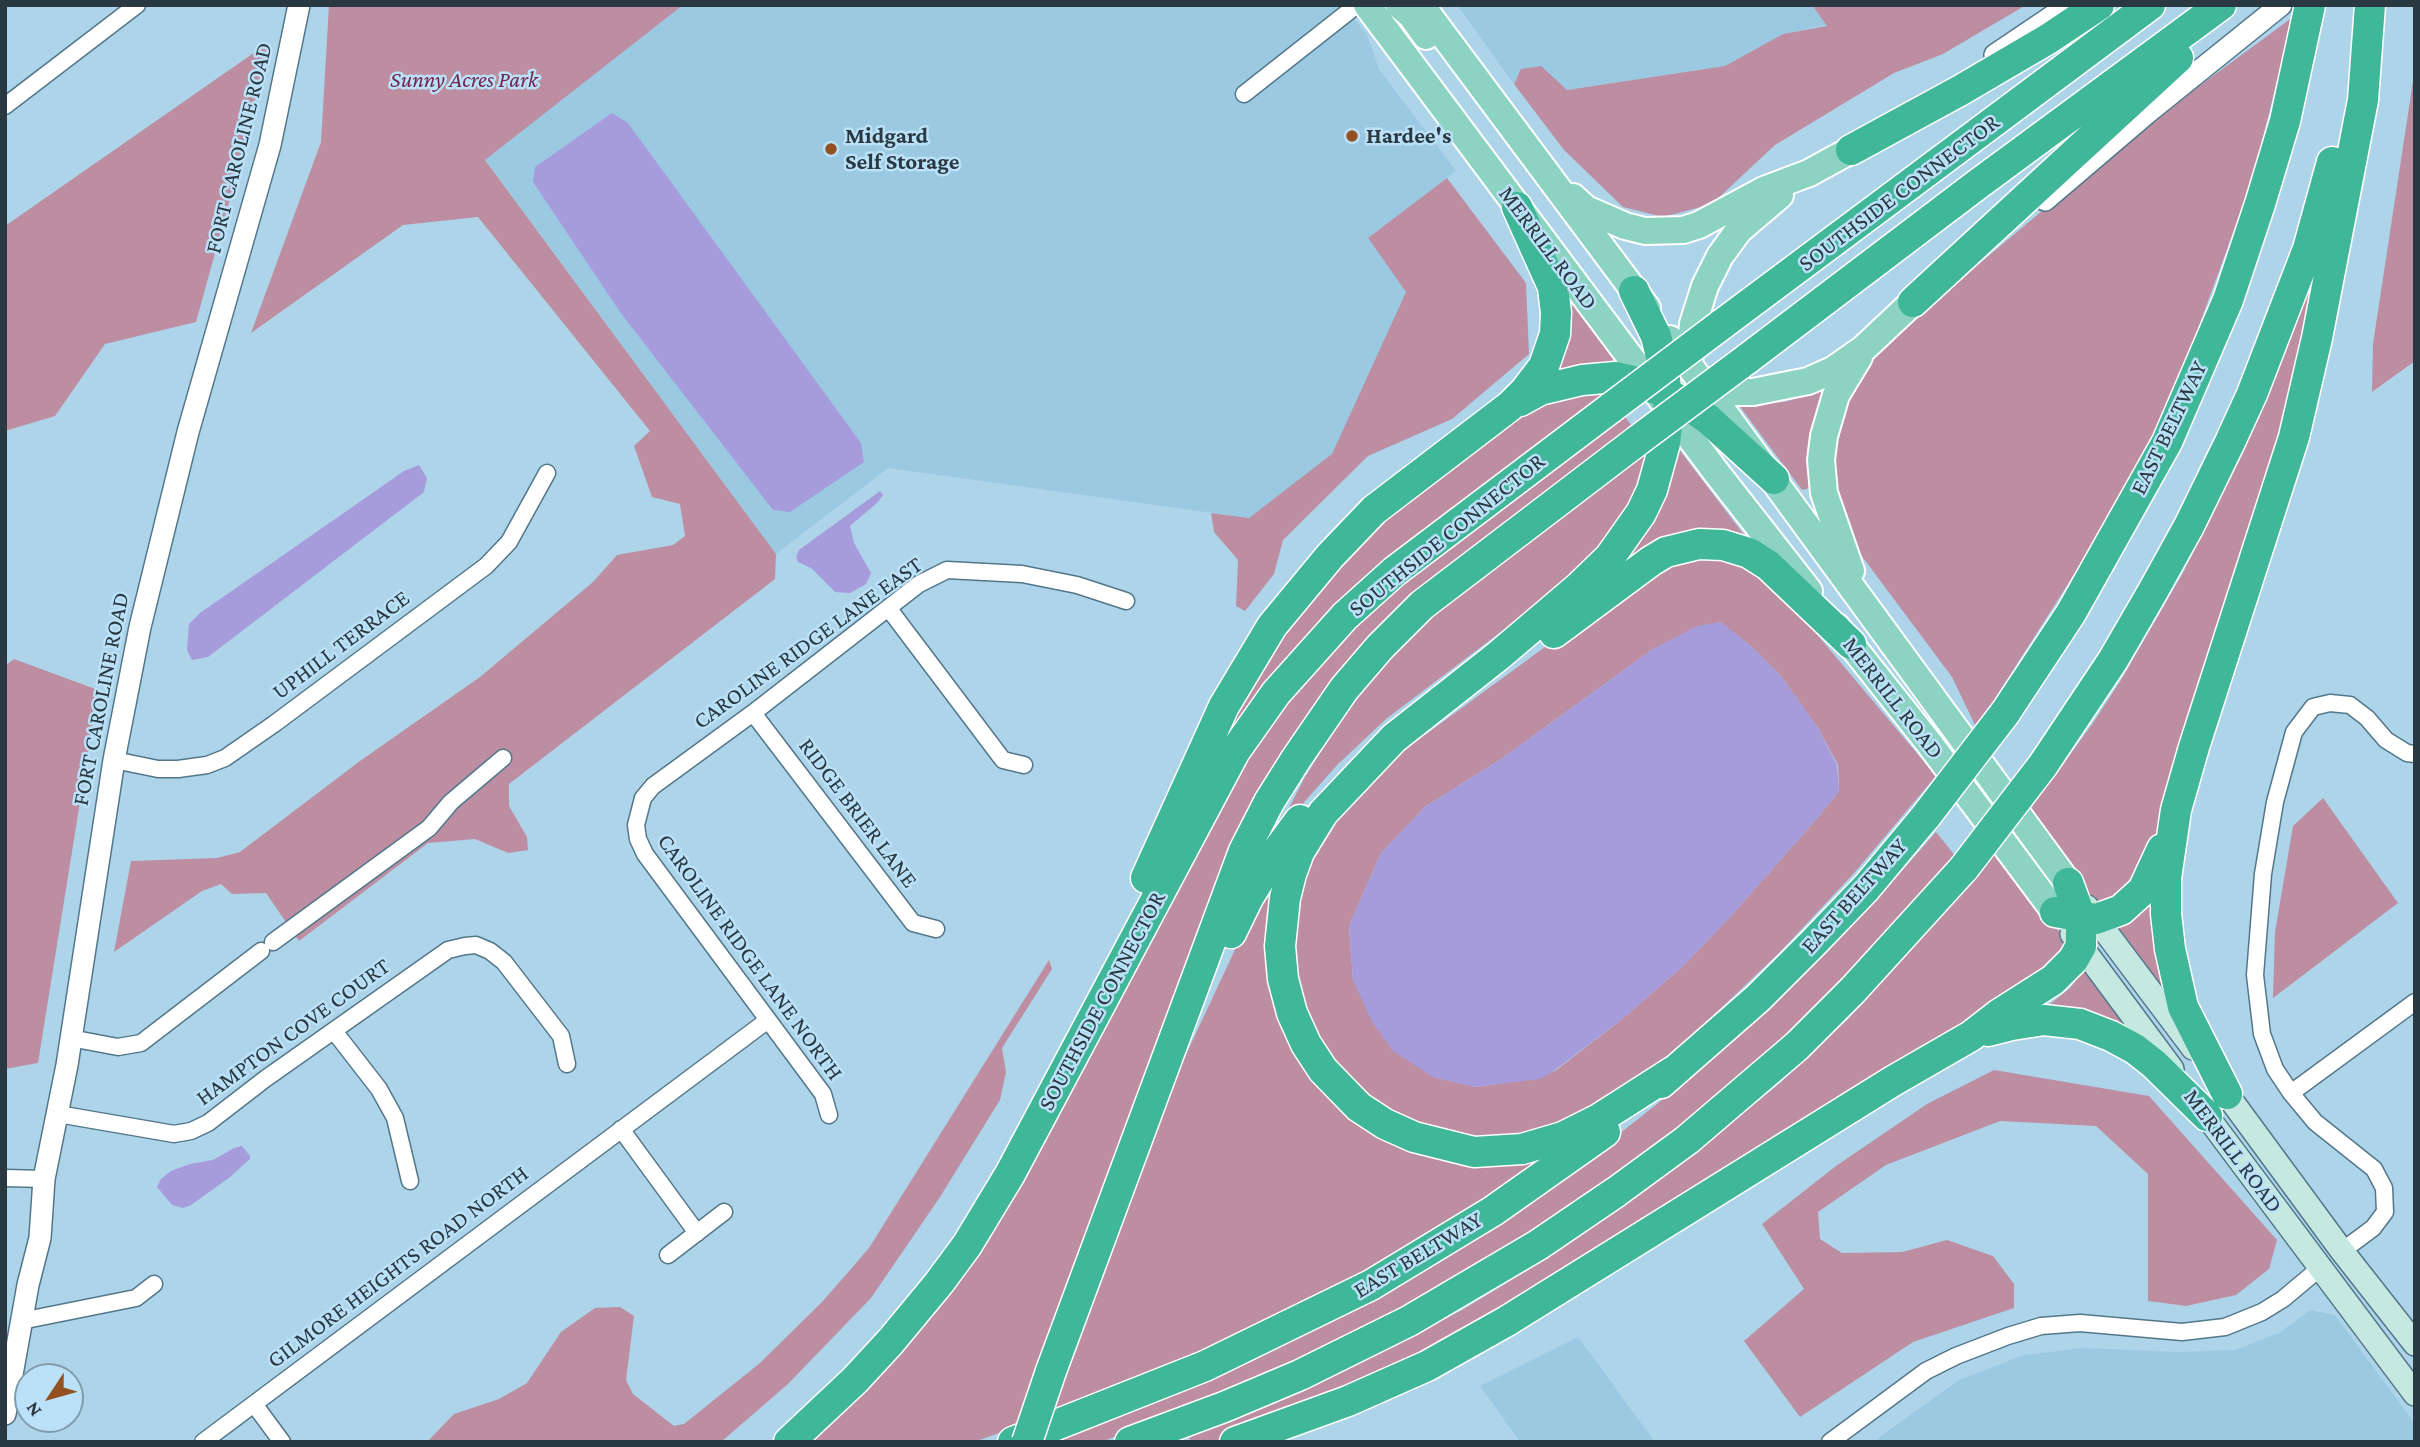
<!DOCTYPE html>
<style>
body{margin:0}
#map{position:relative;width:2420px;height:1447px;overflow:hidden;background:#aed4ea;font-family:"Crimson Pro",serif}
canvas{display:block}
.frame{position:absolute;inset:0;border:7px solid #293841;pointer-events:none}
.north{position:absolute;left:14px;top:1363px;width:70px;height:70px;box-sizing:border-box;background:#bae1f7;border:2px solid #809dae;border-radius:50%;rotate:234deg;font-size:19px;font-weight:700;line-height:28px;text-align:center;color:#293841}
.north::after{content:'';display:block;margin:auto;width:24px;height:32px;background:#935020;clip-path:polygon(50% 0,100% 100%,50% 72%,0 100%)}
</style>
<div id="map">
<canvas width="2420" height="1447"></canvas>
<div class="frame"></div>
<div class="north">N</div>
</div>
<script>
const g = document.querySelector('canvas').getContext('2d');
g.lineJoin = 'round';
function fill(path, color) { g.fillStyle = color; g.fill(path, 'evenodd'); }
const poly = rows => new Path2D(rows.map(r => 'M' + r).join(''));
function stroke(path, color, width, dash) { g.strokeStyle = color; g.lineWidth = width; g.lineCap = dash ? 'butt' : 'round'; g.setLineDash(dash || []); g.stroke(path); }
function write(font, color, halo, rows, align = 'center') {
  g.font = font + ' "Crimson Pro",serif'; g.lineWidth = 5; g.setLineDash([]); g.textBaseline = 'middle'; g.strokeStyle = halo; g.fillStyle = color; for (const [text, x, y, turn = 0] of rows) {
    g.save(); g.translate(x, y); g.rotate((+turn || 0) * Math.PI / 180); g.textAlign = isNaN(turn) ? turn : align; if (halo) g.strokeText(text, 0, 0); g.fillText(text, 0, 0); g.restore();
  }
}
fill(poly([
 [683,5,1344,5,1367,35,1379,69,1456,171,1368,238,1406,292,1332,455,1249,518,888,468,776,554,485,159],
 [1457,5,1812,5,1827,25,1783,34,1725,66,1567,90,1522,69,1514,84],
 [2310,1310,2335,1315,2415,1424,2415,1442,1873,1442,1959,1380,2024,1355,2083,1348,2179,1352,2235,1350,2279,1333],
 [1578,1337,1655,1442,1520,1442,1480,1386]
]), '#9bc9e2');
fill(poly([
 [329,5,683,5,485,160,776,554,775,579,509,784,509,806,527,837,528,850,508,853,475,839,428,843,299,941,266,893,232,894,221,884,202,891,114,952,131,861,217,858,240,852,360,761,480,677,593,582,617,555,673,545,685,536,680,504,652,497,634,446,650,431,478,217,403,225,251,333,321,142],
 [1812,5,2026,5,1943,54,1894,73,1775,145,1712,204,1663,217,1623,207,1564,150,1514,84,1521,69,1541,66,1567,90,1725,66,1783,34,1827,26],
 [2293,17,2252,181,2193,342,2151,442,2119,504,1994,700,1975,725,1952,677,1858,551,1828,471,1833,427,1867,358,2130,137],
 [268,43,244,148,196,322,105,344,55,416,5,431,5,226],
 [2415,68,2415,361,2372,392,2373,344],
 [1447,178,1526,283,1529,354,1452,419,1368,456,1283,540,1274,574,1245,611,1236,606,1238,560,1214,532,1211,513,1249,518,1332,454,1406,292,1368,238],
 [2328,227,2300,385,2176,781,2141,883,2133,893,2094,904,2028,812,2093,723,2121,680,2184,571,2244,449,2271,385],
 [1566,292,1622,365,1556,372],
 [1613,387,1423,532,1329,613,1277,671,1202,772,1263,658,1355,543,1528,406],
 [1829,388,1814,487,1802,490,1738,404,1784,402],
 [1623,414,1634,429,1327,696,1019,1426,974,1442,807,1442,983,1246,1015,1196,1057,1120,1222,798,1286,700,1387,592],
 [1657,446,1625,526,1568,581,1386,719,1337,765,1291,817,1280,825,1305,777,1338,725,1374,676,1401,648,1427,622,1476,580],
 [1678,448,1748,540,1628,563,1629,556,1651,524],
 [1689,555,1735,561,1762,575,1783,594,1936,776,1855,872,1779,953,1716,1013,1675,1050,1623,1092,1586,1118,1487,1145,1383,1114,1308,1032,1287,929,1315,840,1392,759,1590,614],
 [1720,622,1752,647,1780,675,1818,728,1838,765,1839,791,1819,816,1731,916,1683,966,1621,1020,1555,1071,1505,1083,1476,1087,1433,1077,1353,980,1349,926,1381,853,1425,807,1504,757,1653,649],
 [14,659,98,690,38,1063,5,1069,5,666],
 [2323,798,2398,903,2273,998,2275,932,2293,826],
 [1936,832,1957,858,1911,914,1726,1098,1451,1290,1218,1398,1101,1442,1041,1442,1145,1403,1619,1134,1671,1093,1766,1010,1878,898],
 [1998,850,2070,946,2066,958,1503,1318,1268,1425,1218,1442,1191,1442,1189,1437,1351,1368,1462,1310,1556,1253,1689,1158,1780,1083,1849,1018,1974,881],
 [1276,873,1272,960,1369,1124,1551,1153,1481,1202,1361,1273,1197,1354,1054,1410,1182,1063,1255,907],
 [2156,888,2175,1003,2110,923],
 [1049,960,1052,969,1002,1048,1006,1072,1000,1100,940,1197,871,1298,788,1384,721,1442,427,1442,454,1414,499,1399,527,1383,561,1332,595,1308,620,1307,634,1316,626,1380,633,1394,674,1426,684,1424,760,1363,823,1301,869,1248],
 [2085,969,2133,1033,2038,1014,2070,988],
 [1994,1070,2149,1096,2277,1240,2269,1269,2236,1295,2186,1306,2148,1301,2148,1174,2096,1126,2000,1121,1886,1165,1818,1212,1820,1239,1842,1253,1902,1252,1947,1240,1993,1256,2014,1284,2014,1308,1913,1342,1800,1417,1744,1341,1804,1289,1762,1224,1836,1166,1927,1104]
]), '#bd8ea1');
fill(poly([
 [612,113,628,123,861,443,864,462,790,512,773,510,620,312,533,182,535,167],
 [419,465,427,478,424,492,208,657,192,660,187,650,189,624,200,613,404,471],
 [880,491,883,495,877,503,850,526,854,543,871,573,866,584,850,593,835,592,811,568,798,562,796,557,799,550],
 [1721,622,1752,647,1780,675,1818,728,1837,765,1839,791,1819,816,1731,916,1683,966,1621,1020,1555,1070,1540,1079,1475,1087,1433,1077,1393,1051,1372,1022,1353,980,1349,926,1381,853,1425,807,1504,757,1653,649,1697,626],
 [242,1146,250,1156,250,1159,230,1177,191,1205,183,1208,172,1205,157,1187,161,1179,171,1171,190,1164,213,1160,234,1148]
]), '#a79cdb');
const minor = poly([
 [1244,94,1357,5],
 [5,106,137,5],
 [889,609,1003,760,1024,765],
 [753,713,913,923,936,929],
 [114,760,158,769,178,769,207,765,225,758,274,724,486,566,509,542,547,473],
 [273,942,429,828,451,802,503,758],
 [334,1031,379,1089,395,1118,410,1181],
 [70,1038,118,1047,141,1043,261,951],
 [2291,1093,2415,1002],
 [58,1114,174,1134,191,1131,208,1123,265,1079,448,950,465,946,476,945,490,951,504,962,561,1036,567,1064],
 [829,1115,823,1094,645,854,638,839,636,825,643,798,653,786,753,713,919,584,947,570,1022,574,1077,585,1126,601],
 [621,1129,697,1233],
 [5,1178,44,1179],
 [2342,1251,2373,1228,2385,1212,2384,1188,2374,1169,2315,1122,2291,1093,2275,1069,2262,1034,2255,975,2263,874,2275,802,2294,732,2313,707,2330,703,2350,705,2367,718,2386,740,2407,753,2415,754],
 [668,1255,724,1212],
 [21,1321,136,1298,154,1284],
 [254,1404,282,1442],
 [203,1442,768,1020],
 [1830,1442,1926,1371,1956,1356,2008,1336,2041,1326,2080,1323,2182,1332,2225,1327,2262,1312,2283,1299,2320,1268]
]);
const tertiary = poly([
 [1995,55,2069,5],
 [2045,200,2147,113,2281,5],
 [5,1414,28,1285,40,1238,44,1179,67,1065,114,760,140,627,188,432,270,145,299,5]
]);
const secondary = poly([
 [2087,907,2193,1048],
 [2072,934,2172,1069],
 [2217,1081,2342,1251,2415,1344],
 [2197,1103,2415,1394]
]);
const primary = poly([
 [1367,5,1716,472,1809,591],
 [1399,5,1411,15,1426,36],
 [1421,5,1647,308],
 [1573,197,1586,209,1625,226,1645,231,1683,230,1699,225,1764,190,1809,173,1851,150],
 [1670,339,2068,883],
 [1689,364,1693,324,1705,286,1720,256,1739,230,1780,195],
 [1700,384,1731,392,1753,392,1808,381,1833,370,1863,349,1913,302],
 [1851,571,1824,493,1821,460,1824,436,1836,395,1859,357],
 [1837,627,1929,743,2055,912]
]);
const motorway = poly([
 [1851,150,1961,90,2048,39,2099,5],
 [1634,291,1656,336,1663,365,1669,409,1665,443,1652,490,1641,513,1610,557,1578,588,1498,656,1394,738,1323,813,1299,852,1291,874,1285,898,1280,946,1283,979,1292,1013,1306,1044,1323,1070,1359,1107,1385,1124,1414,1137,1474,1152,1522,1149,1563,1137,1599,1119,1674,1071],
 [1913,302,2178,58],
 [1721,325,2150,5],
 [1747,359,1978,184,2221,5],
 [1520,401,1540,390,1582,380,1615,377,1633,381,1667,393,1689,406,1708,419,1774,479],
 [1554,633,1651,561,1666,552,1699,544,1723,545,1749,553,1768,565,1851,644],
 [2005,713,2071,613,2167,442,2228,300,2260,204,2285,121,2310,5],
 [2043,765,2113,660,2153,591,2189,526,2230,442,2252,394,2308,249,2332,162],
 [1146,878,1224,706,1272,626,1330,556,1374,510,1510,406,1525,391,1544,366,1555,334,1556,313,1553,287,1517,207],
 [2055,912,2096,919,2121,910,2143,890,2162,849],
 [1231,933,1248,898,1275,854,1300,820],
 [1988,1031,2012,1025,2044,1020,2080,1024,2111,1036,2135,1049,2154,1064,2207,1116],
 [1661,1083,1758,998,1814,942,1866,888,1926,816],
 [2227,1094,2183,1007,2170,949,2166,914,2166,878,2176,810,2194,747,2294,437,2317,338,2363,100,2370,5],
 [1051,1371,1244,851,1269,802,1296,759,1344,689,1380,647,1422,605,1637,441],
 [789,1442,855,1380,891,1341,939,1283,967,1245,1010,1174,1235,751,1276,693,1345,616,1395,571,1612,407],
 [1013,1442,1205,1366,1371,1285,1493,1211,1605,1132],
 [1130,1442,1224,1407,1300,1375,1409,1321,1538,1245,1616,1192,1687,1140,1797,1046,1853,990,1964,868],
 [1235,1442,1348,1401,1427,1366,1507,1321,1893,1081,1971,1036,1998,1015,2053,980,2073,960,2081,946,2081,918,2068,883]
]);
stroke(minor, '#53778a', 19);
stroke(tertiary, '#53778a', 24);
stroke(secondary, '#53778a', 26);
stroke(primary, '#fff', 30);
stroke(motorway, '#fff', 33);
stroke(minor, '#fff', 16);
stroke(tertiary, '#fff', 21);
stroke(secondary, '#c5e9e0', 23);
stroke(primary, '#8cd4c1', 26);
stroke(motorway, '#3fb798', 30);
const motorwayBridge = poly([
 [1612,407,1721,325],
 [1637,441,1747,359],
 [1926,816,2005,713],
 [1964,868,2043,765],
 [1027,1442,1051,1371]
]);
stroke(motorwayBridge, '#fff', 33, []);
stroke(motorwayBridge, '#3fb798', 30);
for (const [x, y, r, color] of [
 [1352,136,7,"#935020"],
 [831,149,7,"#935020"]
]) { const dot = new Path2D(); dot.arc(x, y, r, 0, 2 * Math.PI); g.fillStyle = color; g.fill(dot); stroke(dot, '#bae1f7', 2.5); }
write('italic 23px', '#74244d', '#bae1f7', [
 ["Sunny Acres Park",464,80]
]);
write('bold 23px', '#293841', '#bae1f7', [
 ["Midgard",845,136],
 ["Self Storage",845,162],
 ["Hardee's",1366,136]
], 'left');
write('23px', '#293841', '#bae1f7', [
 ["FORT CAROLINE ROAD",239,148,-76],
 ["SOUTHSIDE CONNECTOR",1899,193,-37],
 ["MERRILL ROAD",1548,248,53],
 ["EAST BELTWAY",2169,428,-64],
 ["SOUTHSIDE CONNECTOR",1447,535,-39],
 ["CAROLINE RIDGE LANE EAST",808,643,-36],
 ["UPHILL TERRACE",341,645,-37],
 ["MERRILL ROAD",1893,698,52],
 ["FORT CAROLINE ROAD",101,699,-79],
 ["RIDGE BRIER LANE",858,813,53],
 ["EAST BELTWAY",1854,896,-48],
 ["CAROLINE RIDGE LANE NORTH",750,957,54],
 ["SOUTHSIDE CONNECTOR",1102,1001,-62],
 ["HAMPTON COVE COURT",293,1032,-36],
 ["MERRILL ROAD",2233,1151,53],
 ["EAST BELTWAY",1418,1255,-31],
 ["GILMORE HEIGHTS ROAD NORTH",398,1267,-37]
]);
</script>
